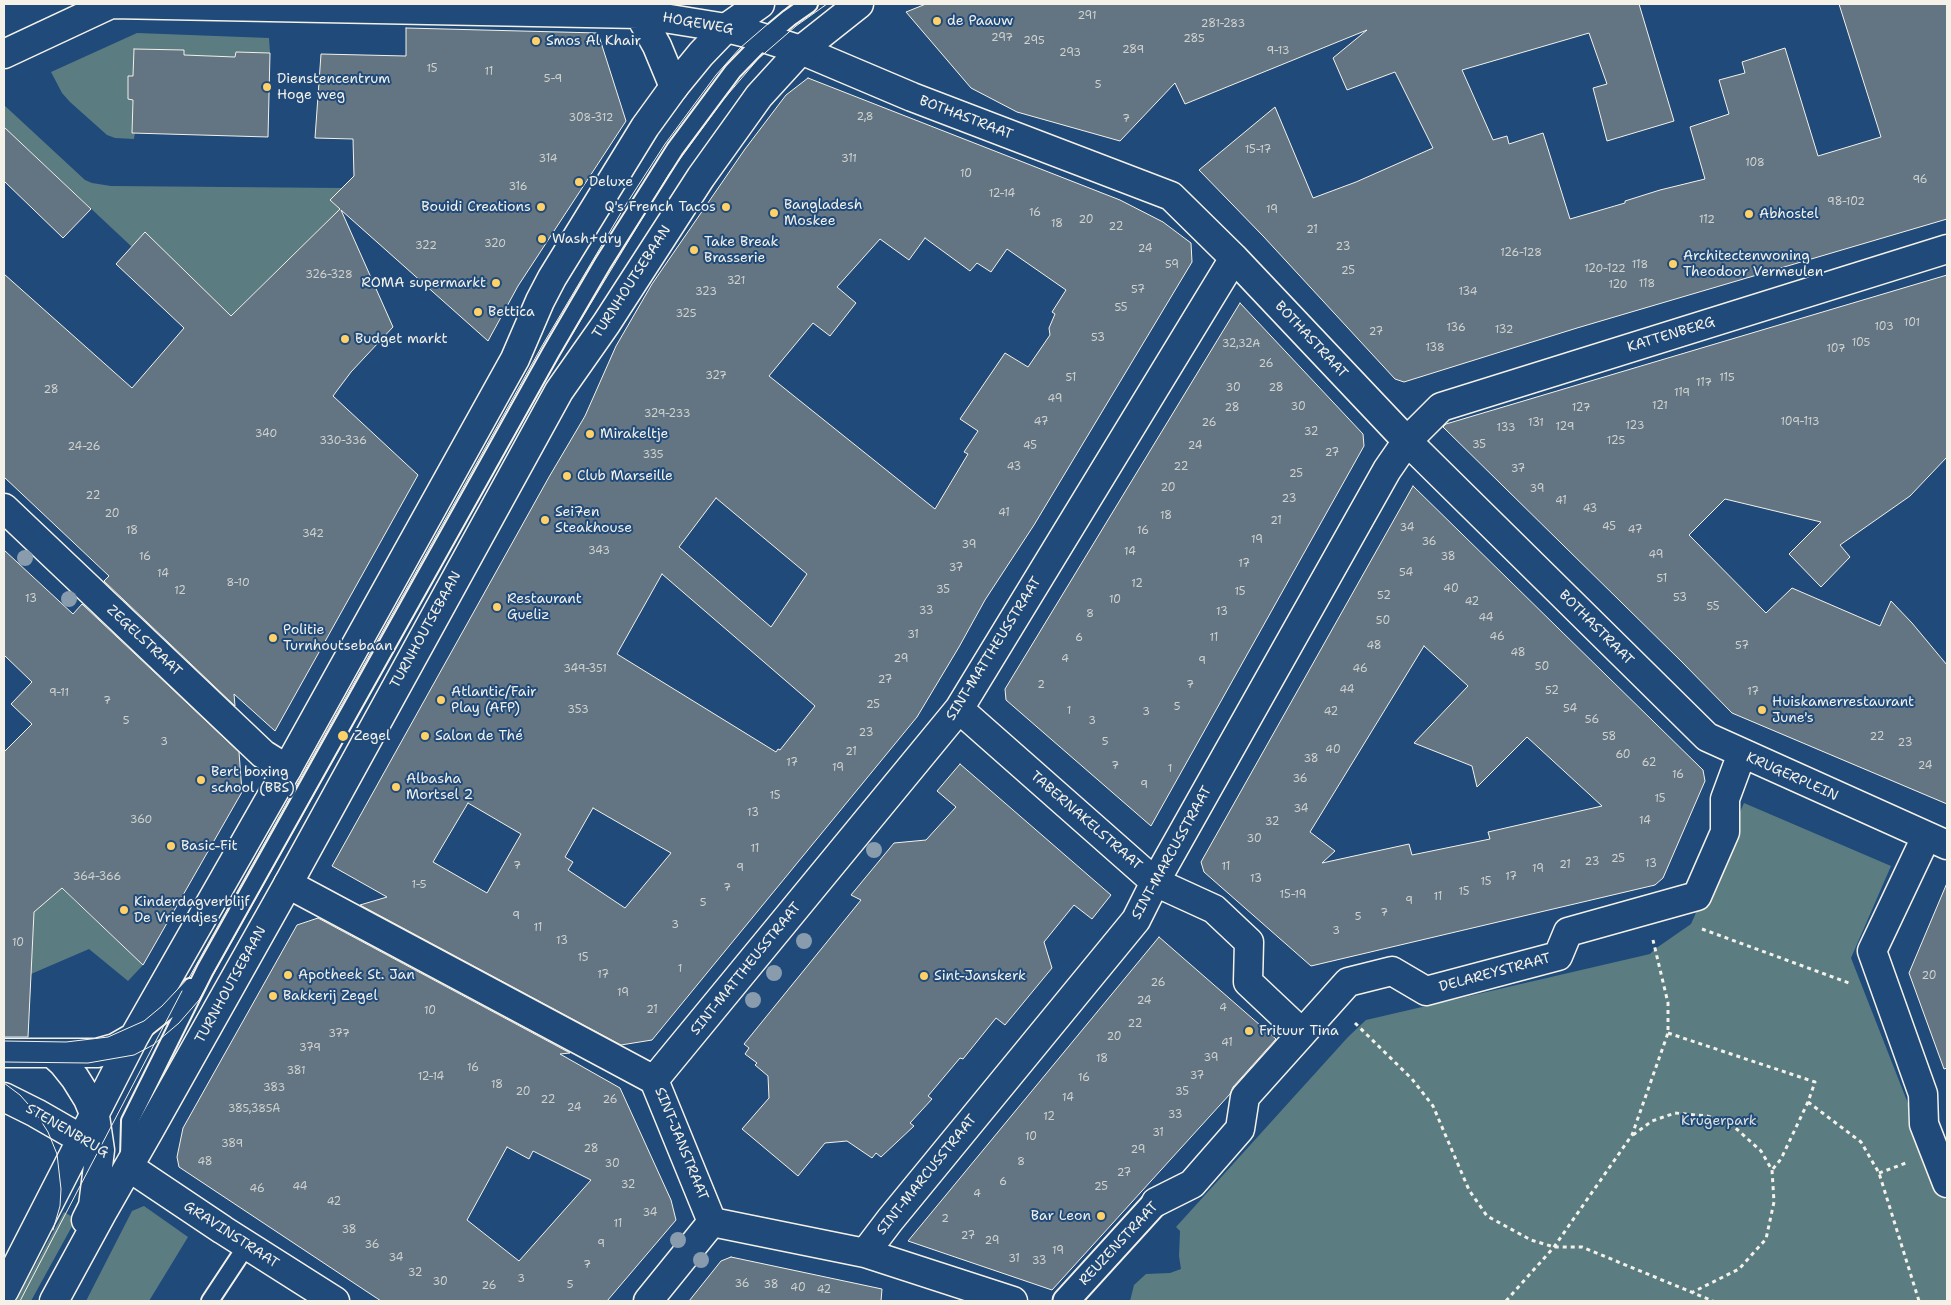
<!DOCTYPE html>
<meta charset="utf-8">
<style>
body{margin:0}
#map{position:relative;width:1951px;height:1305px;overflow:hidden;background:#1f4a7a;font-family:"Shantell Sans",sans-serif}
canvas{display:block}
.frame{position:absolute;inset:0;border:5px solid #f4f1e8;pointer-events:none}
</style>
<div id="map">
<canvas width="1951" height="1305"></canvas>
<div class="frame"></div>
</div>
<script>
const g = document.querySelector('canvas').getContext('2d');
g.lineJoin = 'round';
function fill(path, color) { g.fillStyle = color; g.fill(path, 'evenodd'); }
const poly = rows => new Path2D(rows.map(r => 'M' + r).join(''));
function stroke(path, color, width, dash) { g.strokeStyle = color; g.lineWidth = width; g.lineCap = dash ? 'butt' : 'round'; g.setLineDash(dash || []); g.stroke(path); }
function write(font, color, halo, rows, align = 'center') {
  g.font = font + ' "Shantell Sans",sans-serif'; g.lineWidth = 4; g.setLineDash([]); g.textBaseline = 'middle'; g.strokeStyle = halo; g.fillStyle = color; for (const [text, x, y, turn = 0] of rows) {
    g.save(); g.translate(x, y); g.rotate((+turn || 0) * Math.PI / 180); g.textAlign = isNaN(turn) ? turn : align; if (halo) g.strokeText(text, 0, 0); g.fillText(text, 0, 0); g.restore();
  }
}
fill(poly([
 [137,33,269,38,270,53,236,52,235,57,184,55,184,50,152,49,136,51,136,49,134,49,133,76,128,76,128,99,133,100,132,132,135,132,134,139,115,138,107,135,70,102,62,93,51,72],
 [4,105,85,180,92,183,111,186,342,188,330,200,340,209,231,316,132,247,4,127],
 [1744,803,1891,866,1851,958,1947,1203,1947,1301,1130,1301,1134,1285,1146,1274,1170,1273,1181,1269,1179,1256,1180,1231,1176,1227,1348,1037,1366,1020,1650,954,1655,949,1691,924],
 [5,835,143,965,128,981,89,949,31,974,34,912,37,909,4,880,4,837],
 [144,1206,188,1237,149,1301,86,1301,132,1211],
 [64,1212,76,1219,31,1301,16,1301]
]), '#5b7d82');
const building = poly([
 [926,4,1639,4,1674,121,1607,141,1593,88,1607,84,1589,33,1462,70,1493,140,1507,136,1509,144,1543,133,1570,219,1625,203,1625,201,1660,190,1705,179,1690,127,1729,114,1719,80,1745,73,1742,62,1785,48,1818,156,1881,137,1839,4,1947,4,1947,219,1577,328,1404,382,1395,379,1263,236,1199,170,1275,107,1313,198,1356,182,1433,148,1395,72,1347,90,1333,58,1367,30,1185,104,1175,83,1120,141,1017,112,971,88,906,12,926,4],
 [406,28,598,33,626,121,518,286,488,341,341,210,393,327,351,372,333,396,418,475,275,731,234,694,235,706,104,581,109,576,4,477,4,274,132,388,184,328,116,264,145,232,231,316,340,209,330,200,354,176,353,139,315,138,321,54,406,56,406,28],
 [134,49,184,50,184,55,235,57,236,52,270,53,268,137,132,133,133,100,128,99,128,76,133,76,134,49],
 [808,78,1120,200,1163,222,1191,243,1192,262,1034,525,985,600,959,647,917,717,652,1040,621,1045,360,905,387,897,332,866,549,477,585,416,616,346,652,284,745,149,786,95,808,78],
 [925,238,970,271,977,263,991,272,1007,249,1066,290,1052,312,1055,314,1049,328,1050,335,1028,367,1005,353,960,419,978,431,964,452,968,454,935,509,769,376,813,323,830,336,856,303,837,287,880,239,909,260,925,238],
 [716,498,807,574,771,627,679,547,716,498],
 [662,574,815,706,780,750,778,749,776,752,617,654,662,574],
 [468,803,521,834,487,893,433,862,468,803],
 [593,808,671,853,625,908,568,870,573,862,565,857,593,808],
 [4,127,91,209,63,238,4,181,4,127],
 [1947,275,1947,457,1910,496,1840,545,1850,557,1821,587,1789,554,1821,522,1725,499,1689,535,1766,613,1792,588,1880,626,1891,601,1912,623,1947,665,1947,804,1732,713,1681,661,1443,427,1446,424,1947,275],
 [1240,303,1363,434,1364,446,1151,826,1006,700,1005,689,1240,303],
 [1413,486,1703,770,1705,781,1663,878,1655,885,1311,966,1204,872,1201,862,1413,486],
 [1424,646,1468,686,1414,743,1472,766,1477,787,1527,737,1602,806,1488,832,1490,839,1412,855,1409,844,1322,863,1335,851,1310,832,1424,646],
 [4,550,73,614,82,604,239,752,242,792,143,965,62,888,34,912,28,1037,4,1037,4,752,32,724,11,704,32,682,4,655,4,550],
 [960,764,1111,895,1092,919,1074,905,1044,942,1052,968,1005,1025,996,1018,963,1059,960,1058,928,1096,932,1099,910,1123,914,1126,881,1157,876,1153,872,1158,847,1141,825,1143,798,1176,742,1129,769,1098,768,1076,755,1065,757,1063,745,1054,749,1048,744,1044,861,900,851,895,894,843,926,840,956,807,937,791,960,764],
 [1947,883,1947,1068,1944,1069,1909,973,1947,883],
 [318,918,570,1053,560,1054,620,1088,671,1200,676,1220,607,1301,381,1301,179,1167,177,1157,183,1128,297,925,318,918],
 [507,1147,529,1159,533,1151,591,1180,519,1261,467,1220,507,1147],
 [1159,937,1276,1039,1233,1087,1230,1094,1052,1290,908,1241,1159,937],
 [731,1257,882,1289,881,1301,689,1301,721,1261,731,1257]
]);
fill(building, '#637583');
stroke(building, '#f4f1e8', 1);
const service = poly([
 [146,1028,176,1004,190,987],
 [129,1157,130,1121,205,970,551,352,603,263,675,149,733,71,765,38,789,18,809,4],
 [210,1301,247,1245]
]);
const pedestrian = poly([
 [1066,1301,1156,1202]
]);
const minor = poly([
 [639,14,657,46,674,87],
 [4,54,111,4,639,14,726,28,754,35,801,50,912,97,1171,196,1234,258,1407,441,1707,737,1947,845],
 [4,508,263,754,287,769],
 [959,709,1155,882,1214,909,1249,942,1248,982,1302,1033],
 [1926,837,1872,951,1923,1094,1924,1124,1947,1183],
 [288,884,654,1080,712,1222],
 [654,1080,959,709,1234,258],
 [129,1167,223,1230,335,1301],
 [1156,1202,1192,1184,1240,1129,1245,1097,1348,982,1392,971,1426,991,1558,956,1568,932,1697,896,1725,832,1725,799,1742,753],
 [712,1222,865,1253,1013,1301],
 [865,1253,890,1220,1136,920,1155,882,1387,470,1407,441,1441,407,1947,249],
 [648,1301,712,1222]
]);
const secondary = poly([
 [4,1053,97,1053,115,1048,134,1037],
 [52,1053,63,1063,75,1078,88,1099,95,1116,100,1150,93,1206,86,1220],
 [4,1097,36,1113,97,1148],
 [4,1291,134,1037,287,769,515,359,540,301,552,278,645,127,674,87,701,54,726,28,760,4],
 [54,1301,102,1213,149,1131,288,884,559,391,606,324,701,177,759,96,801,50,859,4]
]);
stroke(service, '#f4f1e8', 20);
stroke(pedestrian, '#f4f1e8', 29);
stroke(minor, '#f4f1e8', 31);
stroke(secondary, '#f4f1e8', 31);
stroke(poly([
 [1702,929,1849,983],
 [1355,1023,1412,1079,1433,1106,1469,1190,1487,1216,1531,1240,1554,1247,1582,1247,1713,1301],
 [1668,1033,1815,1082,1808,1102,1781,1159,1772,1170],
 [1808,1102,1861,1142,1879,1173,1919,1301],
 [1633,1135,1652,1121,1675,1113,1707,1116,1730,1123,1761,1151,1772,1170,1774,1202,1766,1239,1739,1269,1693,1292],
 [1879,1173,1906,1163],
 [1506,1301,1554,1247,1632,1135,1668,1033,1668,1003,1653,940]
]), '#f4f1e8', 3, [4, 4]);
stroke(service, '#1f4a7a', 16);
stroke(pedestrian, '#1f4a7a', 25);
stroke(minor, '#1f4a7a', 28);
stroke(secondary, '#1f4a7a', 28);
stroke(poly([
 [4,1041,66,1042,108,1037,144,1021,162,1006,190,976,542,346,625,206,665,144,716,75,740,48,791,4],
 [4,1062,88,1063,134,1055,153,1045,179,1023,199,1000,559,356,669,174,723,100,758,59,796,26,827,4],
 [4,1083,20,1095,36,1113,48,1132,57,1154,61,1189,60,1206,53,1230],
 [20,1301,182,991]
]), '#f4f1e8', 1);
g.fillStyle = '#889cae';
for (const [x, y] of [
 [25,558],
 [69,599],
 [874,850],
 [804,941],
 [774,973],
 [753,1000],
 [678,1240],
 [701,1260]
]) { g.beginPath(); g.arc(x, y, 8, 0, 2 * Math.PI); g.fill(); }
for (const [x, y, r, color] of [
 [937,21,5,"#ffd166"],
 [536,41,5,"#ffd166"],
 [267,87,5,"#ffd166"],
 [579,182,5,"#ffd166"],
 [541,207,5,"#ffd166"],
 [726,207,5,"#ffd166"],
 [774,213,5,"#ffd166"],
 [1749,214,5,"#ffd166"],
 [542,239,5,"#ffd166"],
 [694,250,5,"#ffd166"],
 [1673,264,5,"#ffd166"],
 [496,283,5,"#ffd166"],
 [478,312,5,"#ffd166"],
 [345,339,5,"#ffd166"],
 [590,434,5,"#ffd166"],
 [567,476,5,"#ffd166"],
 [545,520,5,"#ffd166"],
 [497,607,5,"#ffd166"],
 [273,638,5,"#ffd166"],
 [441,700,5,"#ffd166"],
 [1762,710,5,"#ffd166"],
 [343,736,6,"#ffd166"],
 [425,736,5,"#ffd166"],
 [201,780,5,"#ffd166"],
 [396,787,5,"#ffd166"],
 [171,846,5,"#ffd166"],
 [124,910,5,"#ffd166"],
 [288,975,5,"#ffd166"],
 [924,976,5,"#ffd166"],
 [273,996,5,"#ffd166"],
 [1249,1031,5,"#ffd166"],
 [1101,1216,5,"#ffd166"]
]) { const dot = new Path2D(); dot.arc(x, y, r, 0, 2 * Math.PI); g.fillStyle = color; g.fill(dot); stroke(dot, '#1f4a7a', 2); }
write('11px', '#d0d2cf', null, [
 ["291",1087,16],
 ["281-283",1223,24],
 ["297",1002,38],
 ["285",1194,39],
 ["295",1034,41],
 ["289",1133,50],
 ["9-13",1278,51],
 ["293",1070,53],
 ["15",432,69],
 ["11",489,72],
 ["5-9",553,79],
 ["5",1098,85],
 ["2,8",865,117],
 ["308-312",591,118],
 ["7",1126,119],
 ["15-17",1258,150],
 ["314",548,159],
 ["311",849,159],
 ["108",1755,163],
 ["10",966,174],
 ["96",1920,180],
 ["316",518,187],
 ["12-14",1002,194],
 ["98-102",1846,202],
 ["19",1272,210],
 ["16",1035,213],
 ["20",1086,220],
 ["112",1707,220],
 ["18",1057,224],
 ["22",1116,227],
 ["21",1312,230],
 ["320",495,244],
 ["322",426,246],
 ["23",1343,247],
 ["24",1145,249],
 ["126-128",1521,253],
 ["59",1172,265],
 ["118",1640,265],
 ["120-122",1605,269],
 ["25",1348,271],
 ["326-328",329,275],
 ["321",736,281],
 ["118",1647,284],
 ["120",1618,285],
 ["57",1138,290],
 ["323",706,292],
 ["134",1468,292],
 ["55",1121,308],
 ["325",686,314],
 ["101",1912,323],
 ["103",1884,327],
 ["136",1456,328],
 ["132",1504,330],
 ["27",1376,332],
 ["53",1098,338],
 ["105",1861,343],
 ["32,32A",1241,344],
 ["138",1435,348],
 ["107",1836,349],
 ["26",1266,364],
 ["327",716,376],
 ["51",1071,378],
 ["115",1727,378],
 ["117",1704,383],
 ["30",1233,388],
 ["28",1276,388],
 ["28",51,390],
 ["119",1682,393],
 ["49",1055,399],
 ["121",1660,406],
 ["30",1298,407],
 ["28",1232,408],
 ["127",1581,408],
 ["329-233",667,414],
 ["47",1041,422],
 ["109-113",1800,422],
 ["26",1209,423],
 ["131",1536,423],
 ["123",1635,426],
 ["129",1565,427],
 ["133",1506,428],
 ["32",1311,432],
 ["340",266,434],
 ["330-336",343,441],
 ["125",1616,441],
 ["35",1479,445],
 ["45",1030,446],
 ["24",1195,446],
 ["24-26",84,447],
 ["27",1332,453],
 ["335",653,455],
 ["43",1014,467],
 ["22",1181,467],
 ["37",1518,469],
 ["25",1296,474],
 ["20",1168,488],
 ["39",1537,489],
 ["22",93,496],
 ["23",1289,499],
 ["41",1561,501],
 ["43",1590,509],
 ["41",1004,513],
 ["20",112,514],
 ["18",1166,516],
 ["21",1276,521],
 ["45",1609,527],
 ["34",1407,528],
 ["47",1635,530],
 ["18",132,531],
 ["16",1143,531],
 ["342",313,534],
 ["19",1257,540],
 ["36",1429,542],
 ["39",969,545],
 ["343",599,551],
 ["14",1130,552],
 ["49",1656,555],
 ["16",145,557],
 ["38",1448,557],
 ["17",1244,564],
 ["37",956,568],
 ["54",1406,573],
 ["14",163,574],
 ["51",1662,579],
 ["8-10",238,583],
 ["12",1137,584],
 ["40",1451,589],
 ["35",943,590],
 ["12",180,591],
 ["15",1240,592],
 ["52",1384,596],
 ["53",1680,598],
 ["13",31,599],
 ["10",1115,600],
 ["42",1472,602],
 ["55",1713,607],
 ["33",926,611],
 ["13",1222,612],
 ["8",1090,614],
 ["44",1486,618],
 ["50",1383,621],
 ["31",913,635],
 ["46",1497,637],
 ["6",1079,638],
 ["11",1214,638],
 ["48",1374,646],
 ["57",1742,646],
 ["48",1518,653],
 ["29",901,659],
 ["4",1065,659],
 ["9",1202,661],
 ["50",1542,667],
 ["349-351",585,669],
 ["46",1360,669],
 ["27",885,680],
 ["2",1041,685],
 ["7",1190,685],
 ["44",1347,690],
 ["52",1552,691],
 ["17",1753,692],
 ["9-11",59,693],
 ["7",107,701],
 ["25",873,705],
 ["5",1177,707],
 ["54",1570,709],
 ["353",578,710],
 ["1",1069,711],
 ["3",1146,712],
 ["42",1331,712],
 ["56",1592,720],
 ["5",126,721],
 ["3",1092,721],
 ["23",866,733],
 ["58",1609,737],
 ["22",1877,737],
 ["3",164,742],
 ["5",1105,742],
 ["23",1905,743],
 ["40",1333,750],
 ["21",851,752],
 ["60",1623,755],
 ["38",1311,759],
 ["17",792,763],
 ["62",1649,763],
 ["7",1115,766],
 ["24",1925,766],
 ["19",838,768],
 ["1",1170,769],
 ["16",1678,775],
 ["36",1300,779],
 ["9",1144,785],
 ["15",775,796],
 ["15",1660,799],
 ["34",1301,809],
 ["13",753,813],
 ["360",141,820],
 ["14",1645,821],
 ["32",1272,822],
 ["30",1254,839],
 ["11",755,849],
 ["25",1618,859],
 ["23",1592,862],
 ["13",1651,864],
 ["21",1565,865],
 ["7",517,866],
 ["11",1226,867],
 ["9",740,868],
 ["19",1538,869],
 ["364-366",97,877],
 ["17",1511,877],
 ["13",1256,879],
 ["15",1486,882],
 ["1-5",419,885],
 ["7",727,888],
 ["15",1464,892],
 ["15-19",1293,895],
 ["11",1438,897],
 ["9",1409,901],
 ["5",703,903],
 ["7",1384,913],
 ["9",516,916],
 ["5",1358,917],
 ["3",675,925],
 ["11",538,928],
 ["3",1336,931],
 ["13",562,941],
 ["10",18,943],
 ["15",583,958],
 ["1",680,969],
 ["17",603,975],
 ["20",1929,976],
 ["26",1158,983],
 ["19",623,993],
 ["24",1144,1001],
 ["4",1223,1008],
 ["21",652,1010],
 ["10",430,1011],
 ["22",1135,1024],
 ["377",339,1034],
 ["20",1114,1037],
 ["41",1227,1043],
 ["379",310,1048],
 ["39",1211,1058],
 ["18",1102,1059],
 ["16",473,1068],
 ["381",296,1071],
 ["37",1197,1076],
 ["12-14",431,1077],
 ["16",1084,1078],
 ["18",497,1085],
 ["383",274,1088],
 ["20",523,1092],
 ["35",1182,1092],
 ["14",1068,1098],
 ["22",548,1100],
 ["26",610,1100],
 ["24",574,1108],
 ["385,385A",254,1109],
 ["33",1175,1115],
 ["12",1049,1117],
 ["31",1158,1133],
 ["10",1031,1137],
 ["389",232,1144],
 ["28",591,1149],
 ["29",1138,1150],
 ["48",205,1162],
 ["8",1021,1162],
 ["30",612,1164],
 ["27",1124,1173],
 ["6",1003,1182],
 ["32",628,1185],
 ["44",300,1187],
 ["25",1101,1187],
 ["46",257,1189],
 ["4",977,1194],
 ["42",334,1202],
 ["34",650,1213],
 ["2",945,1219],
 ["11",618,1224],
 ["38",349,1230],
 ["27",968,1236],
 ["29",992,1241],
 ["9",601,1244],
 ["36",372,1245],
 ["19",1058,1251],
 ["34",396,1258],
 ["31",1014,1259],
 ["33",1039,1261],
 ["7",587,1265],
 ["32",415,1273],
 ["3",521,1279],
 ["30",440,1282],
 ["36",742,1284],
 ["5",570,1285],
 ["38",771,1285],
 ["26",489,1286],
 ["40",798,1288],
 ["42",824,1290]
]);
write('14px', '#f4f1e8', '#1f4a7a', [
 ["de Paauw",947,21],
 ["Smos Al Khair",546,41],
 ["Dienstencentrum",277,79],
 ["Hoge weg",277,95],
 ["Deluxe",589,182],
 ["Bangladesh",784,205],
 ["Moskee",784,221],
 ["Bouidi Creations",531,207,"right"],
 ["Q's French Tacos",716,207,"right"],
 ["Abhostel",1759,214],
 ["Wash+dry",552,239],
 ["Take Break",704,242],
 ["Brasserie",704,258],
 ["Architectenwoning",1683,256],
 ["Theodoor Vermeulen",1683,272],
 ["ROMA supermarkt",486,283,"right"],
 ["Bettica",488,312],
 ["Budget markt",355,339],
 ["Mirakeltje",600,434],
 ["Club Marseille",577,476],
 ["Sei7en",555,512],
 ["Steakhouse",555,528],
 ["Restaurant",507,599],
 ["Gueliz",507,615],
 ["Politie",283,630],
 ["Turnhoutsebaan",283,646],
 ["Atlantic/Fair",451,692],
 ["Play (AFP)",451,708],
 ["Huiskamerrestaurant",1772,702],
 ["June's",1772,718],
 ["Zegel",354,736],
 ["Salon de Thé",435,736],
 ["Bert boxing",211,772],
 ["school (BBS)",211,788],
 ["Albasha",406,779],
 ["Mortsel 2",406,795],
 ["Basic-Fit",181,846],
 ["Kinderdagverblijf",134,902],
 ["De Vriendjes",134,918],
 ["Apotheek St. Jan",298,975],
 ["Sint-Janskerk",934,976],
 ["Bakkerij Zegel",283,996],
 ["Frituur Tina",1259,1031],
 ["Bar Leon",1091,1216,"right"]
], 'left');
write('14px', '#f4f1e8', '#1f4a7a', [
 ["HOGEWEG",698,24,10],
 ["BOTHASTRAAT",966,118,21],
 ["TURNHOUTSEBAAN",632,282,-57],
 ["KATTENBERG",1671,335,-17],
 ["BOTHASTRAAT",1311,340,47],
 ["BOTHASTRAAT",1596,628,45],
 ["TURNHOUTSEBAAN",426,630,-61],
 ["ZEGELSTRAAT",144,641,43],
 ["SINT-MATTHEUSSTRAAT",994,649,-58],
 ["KRUGERPLEIN",1792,777,24],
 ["TABERNAKELSTRAAT",1086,821,41],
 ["SINT-MARCUSSTRAAT",1172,853,-61],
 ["SINT-MATTHEUSSTRAAT",746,969,-51],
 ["DELAREYSTRAAT",1495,973,-15],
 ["TURNHOUTSEBAAN",231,985,-61],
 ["STENENBRUG",67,1131,30],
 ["SINT-JANSTRAAT",681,1144,68],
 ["SINT-MARCUSSTRAAT",927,1175,-51],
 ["GRAVINSTRAAT",231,1235,33],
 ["REUZENSTRAAT",1119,1244,-47]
]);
write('14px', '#dde0d9', '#1f4a7a', [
 ["Krugerpark",1719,1121]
]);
</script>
